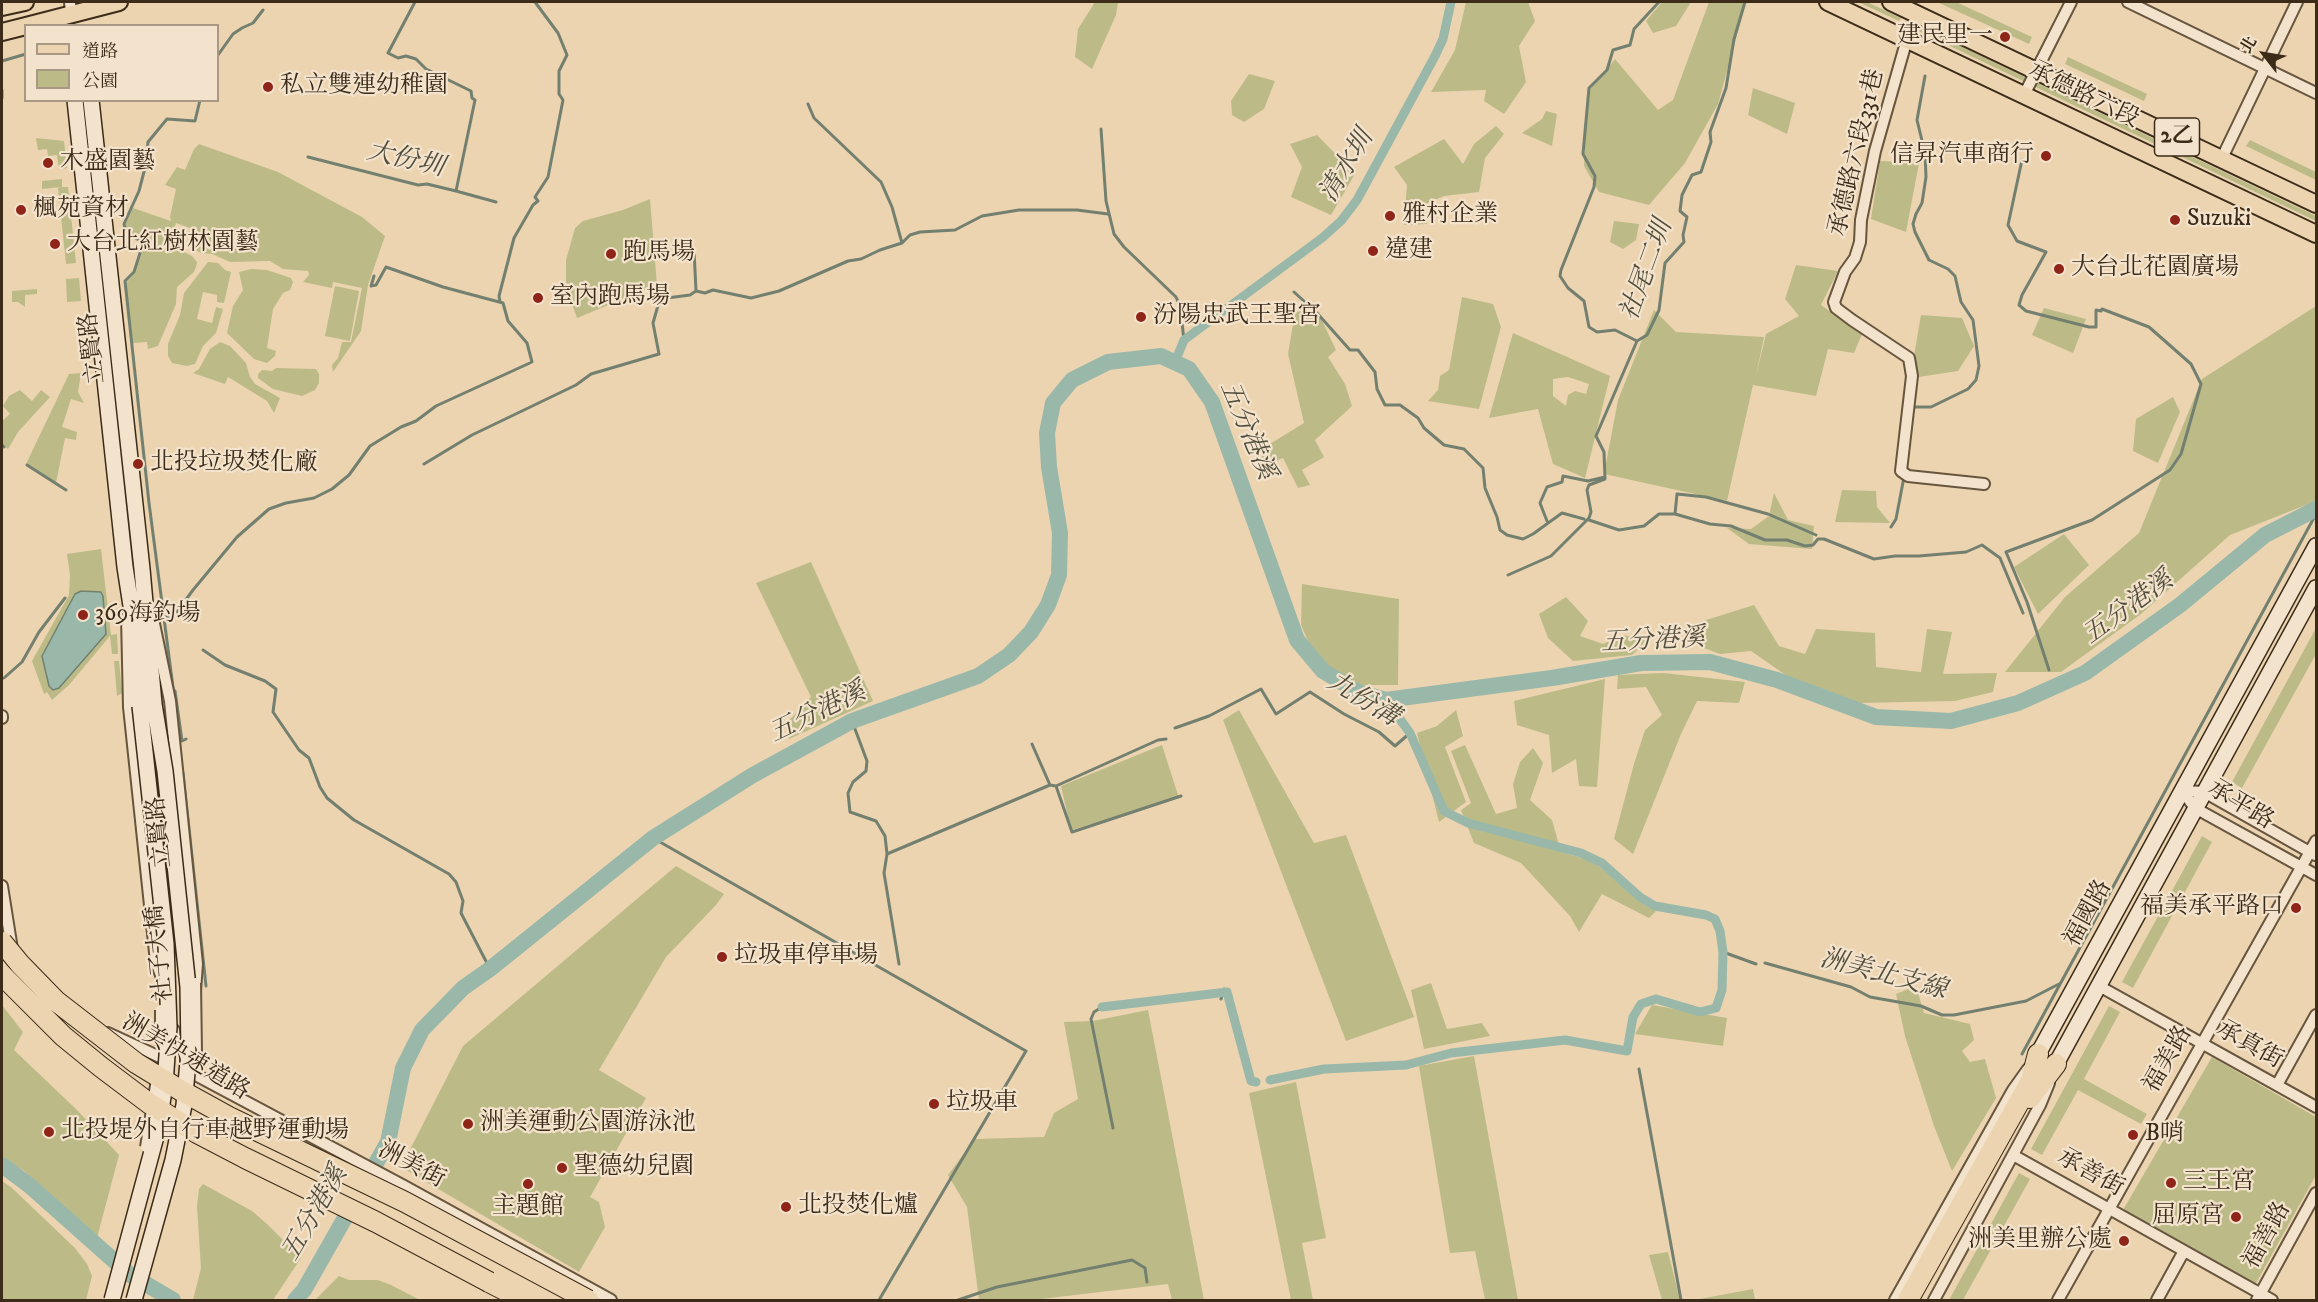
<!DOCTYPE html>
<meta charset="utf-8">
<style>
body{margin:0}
#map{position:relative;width:2318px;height:1302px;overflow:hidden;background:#ecd4b1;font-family:"IM FELL DW Pica","Noto Serif TC",serif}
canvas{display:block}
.frame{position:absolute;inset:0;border:3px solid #3b2b18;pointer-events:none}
.legend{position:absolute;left:24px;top:24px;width:195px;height:78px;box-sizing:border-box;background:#f3e3cc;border:2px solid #a99984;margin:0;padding:8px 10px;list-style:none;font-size:18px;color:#3b2b18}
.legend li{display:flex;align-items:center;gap:12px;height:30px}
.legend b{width:30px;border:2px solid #a99984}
.north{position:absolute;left:2234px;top:24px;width:60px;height:60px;-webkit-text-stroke:4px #f3e3cc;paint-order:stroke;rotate:301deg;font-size:16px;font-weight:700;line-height:24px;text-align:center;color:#3b2b18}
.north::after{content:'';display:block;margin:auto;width:21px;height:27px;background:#3b2b18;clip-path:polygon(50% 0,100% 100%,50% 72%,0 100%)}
</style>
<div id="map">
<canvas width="2318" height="1302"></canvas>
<div class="frame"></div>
<ul class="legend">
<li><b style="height:8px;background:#ecd4b1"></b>道路</li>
<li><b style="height:16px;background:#bcbb88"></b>公園</li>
</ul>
<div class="north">北</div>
</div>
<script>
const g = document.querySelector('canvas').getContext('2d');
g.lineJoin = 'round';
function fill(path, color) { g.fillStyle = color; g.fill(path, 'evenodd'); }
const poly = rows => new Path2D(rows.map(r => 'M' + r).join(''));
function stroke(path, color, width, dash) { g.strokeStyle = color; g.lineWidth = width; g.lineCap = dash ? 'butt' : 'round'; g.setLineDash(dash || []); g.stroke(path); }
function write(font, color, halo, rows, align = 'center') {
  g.font = font + ' "IM FELL DW Pica","Noto Serif TC",serif'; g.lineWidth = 4.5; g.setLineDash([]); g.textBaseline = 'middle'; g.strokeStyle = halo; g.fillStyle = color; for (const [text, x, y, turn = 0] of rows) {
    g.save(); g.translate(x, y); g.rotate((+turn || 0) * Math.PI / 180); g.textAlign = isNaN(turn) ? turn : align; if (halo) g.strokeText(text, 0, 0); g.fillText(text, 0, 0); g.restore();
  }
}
fill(poly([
 [1095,2,1118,2,1116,15,1092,69,1075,57,1078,29],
 [1466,2,1528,2,1535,21,1519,46,1526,82,1504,114,1484,101,1486,90,1431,92,1455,50],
 [1662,2,1691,2,1676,26,1653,33,1646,21],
 [1709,2,1746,2,1718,104,1685,163,1649,205,1599,192,1584,166,1587,93,1615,59,1658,110,1673,100],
 [1858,2,1867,2,1901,18,1899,21],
 [1937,2,1956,2,2032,37,2029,44],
 [1910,22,2316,216,2316,221,1908,26],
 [2068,57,2147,94,2144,101,2065,64],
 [1249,74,1275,81,1264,109,1244,122,1232,115,1231,101],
 [1753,88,1795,103,1787,134,1748,115],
 [1546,111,1557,114,1552,146,1522,133,1542,119],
 [1496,126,1504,134,1485,158,1479,192,1444,196,1423,205,1427,224,1404,225,1407,185,1394,167,1444,139,1463,164,1474,144],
 [1317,135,1355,174,1331,215,1291,197,1302,167,1290,144],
 [36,138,64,141,67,168,59,170,57,155,48,156,47,149,38,150],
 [2250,140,2316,172,2316,180,2246,146],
 [199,144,278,172,362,217,385,236,368,285,361,331,333,372,332,365,338,358,342,342,351,342,362,288,333,282,332,288,303,282,309,275,308,271,283,269,270,261,230,262,212,254,201,253,192,248,198,231,176,223,169,244,192,256,197,262,196,267,194,272,177,287,176,304,158,346,148,349,147,342,133,343,126,283,135,273,144,247,141,239,128,232,125,225,133,208,171,221,170,217,176,189,165,185,177,167,185,170,194,149],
 [1880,161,1919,163,1906,232,1871,219],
 [62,179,62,187,68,187,76,263,66,264,58,188,61,187,42,189,42,181],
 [650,199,657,285,577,318,566,287,566,260,575,228,583,221,623,210],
 [1614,221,1639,224,1636,240,1623,249,1610,242],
 [208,262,218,263,225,270,231,272,224,303,217,302,217,295,203,292,197,319,212,323,216,307,223,309,216,333,203,346,195,364,187,366,172,363,168,356,168,344,180,315,184,293],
 [1796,265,1838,271,1821,305,1862,334,1854,353,1828,349,1816,396,1753,385,1727,501,1604,474,1618,400,1654,310,1676,332,1764,337,1756,376,1766,334,1799,316,1785,299],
 [251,269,267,270,291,278,293,282,290,290,283,293,273,309,267,348,276,351,275,356,267,363,254,359,227,333,233,306,243,290,239,272],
 [79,278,81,301,67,302,66,279],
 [335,286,359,291,350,341,325,336],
 [37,289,37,294,25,295,25,307,18,302,12,302,12,291],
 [1462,297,1493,304,1501,327,1479,409,1428,401,1438,390,1440,376,1449,370],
 [2316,306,2316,501,2230,535,2141,614,2061,672,2005,672,2065,597,2139,533,2202,379],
 [2044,308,2086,319,2073,353,2032,335],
 [1317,310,1336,350,1328,357,1345,384,1352,406,1315,440,1324,457,1302,470,1310,485,1298,488,1283,458,1259,467,1265,447,1304,423,1288,354,1295,312],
 [1921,315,1962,318,1974,346,1958,371,1919,377,1914,356],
 [1513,333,1610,376,1585,478,1553,464,1538,409,1489,418],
 [1568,377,1589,384,1586,394,1575,391,1568,395,1566,406,1553,396,1553,379],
 [220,342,230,346,246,363,250,377,255,384,280,398,274,413,267,401,228,377,225,384,193,373,199,369,210,349],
 [276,368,316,369,319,374,319,383,315,390,302,396,273,389,258,378,258,374,262,370,272,371],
 [81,373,78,392,84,403,71,399,62,427,77,432,76,440,65,438,56,483,26,464,69,374],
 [20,390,32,401,41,390,50,397,18,432,8,449,2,444,2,421,10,414,3,406,9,396],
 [2173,397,2180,412,2158,463,2133,451,2136,419],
 [1842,490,1876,491,1877,507,1890,523,1835,522],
 [1774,493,1788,520,1814,526,1812,549,1749,544,1727,528,1751,529,1769,516],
 [2064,534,2089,565,2038,614,2014,567],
 [101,549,111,635,117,634,118,654,112,654,110,636,69,685,52,700,47,692,44,694,32,661,69,595,70,575,67,554],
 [811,562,873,701,789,739,785,725,811,697,756,583],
 [1302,584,1399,599,1398,685,1354,685,1314,655,1301,625],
 [1566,597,1588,621,1580,636,1603,644,1622,635,1647,640,1632,655,1573,661,1548,638,1539,614],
 [1754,605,1779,646,1805,654,1816,629,1875,633,1876,667,1921,672,1927,629,1952,632,1943,674,1997,673,1993,692,1955,701,1859,703,1797,683,1751,651,1720,654,1682,640,1687,626],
 [2316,628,2316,654,2242,788,2232,782],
 [114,661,119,661,122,693,117,696],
 [1663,673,1745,682,1739,703,1697,701,1681,734,1633,854,1614,839,1634,764,1645,730,1662,715,1646,687,1617,689,1618,675],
 [1605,679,1597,787,1579,786,1576,759,1552,773,1549,735,1517,725,1514,701],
 [1239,710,1314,843,1346,835,1414,1017,1346,1041,1223,720],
 [1456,710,1463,736,1445,747,1466,802,1439,822,1417,733,1437,726],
 [1162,745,1179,798,1071,830,1061,786],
 [1465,745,1496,814,1517,808,1513,784,1520,762,1533,748,1543,763,1530,800,1552,820,1561,852,1592,861,1656,911,1649,918,1602,894,1579,932,1570,916,1521,863,1474,843,1461,810,1471,803,1451,751],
 [2202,836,2212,842,2133,988,2122,982],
 [676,866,724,894,716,905,666,957,599,1070,646,1098,590,1197,599,1202,605,1227,579,1272,401,1167,463,1046],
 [1431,983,1447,1029,1482,1023,1490,1036,1424,1049,1411,990],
 [1916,986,1924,1013,1970,1024,1974,1040,1962,1051,1970,1062,1985,1059,1996,1098,1952,1171,1934,1126,1905,1036,1896,994],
 [2,1005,23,1032,14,1050,76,1109,119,1155,97,1238,24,1171,2,1157],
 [1652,1005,1727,1018,1723,1046,1635,1034],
 [2109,1006,2120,1012,2084,1079,2147,1114,2141,1124,2078,1090,2042,1155,2031,1149],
 [1148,1010,1204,1300,1172,1300,1168,1284,1033,1300,979,1300,967,1207,948,1175,975,1139,1044,1137,1054,1113,1078,1099,1064,1022,1093,1021],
 [1474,1056,1518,1300,1485,1300,1475,1251,1450,1253,1419,1066],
 [2212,1057,2316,1117,2316,1175,2255,1285,2123,1210],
 [1296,1082,1326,1238,1302,1243,1313,1300,1291,1300,1249,1093],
 [2019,1173,2030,1179,1963,1300,1949,1300],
 [2,1181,12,1188,75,1248,87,1264,92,1276,86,1300,2,1300],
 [203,1184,252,1211,267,1224,301,1258,273,1300,193,1300,201,1268,197,1206,199,1189],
 [1668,1252,1680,1300,1662,1300,1649,1255],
 [339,1276,349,1280,378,1280,391,1285,420,1300,315,1300],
 [1753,1289,1755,1300,1694,1300]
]), '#bcbb88');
const water = poly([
 [81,591,101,592,103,596,106,634,59,688,53,690,49,686,42,656,75,594,81,591]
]);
fill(water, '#99b8aa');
stroke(water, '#738070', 1.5);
stroke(poly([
 [218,55,233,34,242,28,253,23,263,10],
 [2,61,26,54],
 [2,90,2,98],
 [808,104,814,118,881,182,892,207,902,243,910,235,920,232,955,230,982,216,1019,210,1077,210,1108,214],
 [1101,129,1106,201,1114,234,1124,247,1176,297,1180,306,1184,340],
 [308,157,418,185,427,184,456,191,475,100,472,98,471,91,426,69,416,59,406,56,398,58,388,53,415,2],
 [2022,160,2008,225,2017,241,2046,252,2022,295,2019,305,2026,311,2089,327,2096,327,2096,310,2101,311,2102,309,2149,327,2191,364,2201,384,2181,454,2170,470,2092,520,2006,552,2027,602,2049,670],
 [456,191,496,202],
 [694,250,696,291],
 [1294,292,1317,313,1350,350,1358,350,1375,372,1377,389,1385,405,1400,405,1418,418,1424,428,1444,445,1464,449,1483,468,1485,488,1497,517,1500,530,1507,535,1523,539,1533,534,1562,513,1584,519],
 [500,302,499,296,514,238,533,205,538,201,535,197,548,177,563,100,559,94,559,71,567,55,558,33,535,2],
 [1637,341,1615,330,1597,332,1589,327,1584,301,1568,288,1560,276,1561,270,1594,187,1595,176,1583,154,1589,88,1607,70,1613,50,1630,45,1634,29,1659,2],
 [1913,411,1914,407,1931,407,1968,389,1976,380,1979,366,1973,320,1961,302,1955,276,1948,269,1929,260,1915,232,1913,224,1916,214,1922,203,1926,177,1925,153,1917,120,1925,76],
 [2,445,4,447],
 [424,464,472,435,576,385,591,374,659,354,653,323,659,302,667,298,690,295,696,291,705,293,713,290,751,298,779,291,848,261,861,259,880,250,902,243],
 [27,465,66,490],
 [1675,514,1677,494,1706,497,1768,514,1816,535],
 [1589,520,1619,530,1644,526,1659,514,1675,514,1710,524,1731,526,1765,540,1787,540,1805,546,1813,545,1818,539,1824,539,1874,559,1895,556,1919,556,1966,552,1982,545,2000,558,2023,613],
 [1547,521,1540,503,1547,487,1562,482,1563,476,1588,481,1605,477],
 [1891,527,1896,519,1904,477],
 [1508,575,1551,556,1589,518,1591,512,1587,490,1589,485,1605,479,1604,452,1596,436,1637,341,1647,335,1659,310,1665,263,1684,242,1683,235,1687,217,1680,211,1682,195,1692,175,1701,172,1711,142,1710,132,1726,88,1734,39,1745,2],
 [165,617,173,617,193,590,237,537,269,509,286,503,314,498,332,489,349,475,370,446,401,427,416,421,436,406,532,362,527,343,508,321,503,303,443,287,386,267,376,285,371,286,374,276],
 [203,650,225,665,265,681,276,689,273,712,299,750,309,758,320,787,327,798,354,820,449,874,456,882,463,901,461,913,490,969],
 [4,678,22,662,39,632,65,598],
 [175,691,182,741,186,739],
 [174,695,149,503,125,281,134,272,142,247,139,240,126,233,124,224,139,191,146,164,148,142,167,119,195,121,200,100],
 [852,721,867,761,866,771,853,782,848,793,850,812,876,821,885,836,887,854,884,873,899,964],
 [1175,728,1209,716,1261,689,1276,714,1310,692,1344,714,1379,732,1395,746,1410,733],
 [1032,744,1050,785],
 [183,773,206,986],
 [1056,786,1072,832,1181,796],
 [653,838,1026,1051,879,1300],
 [887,854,1050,785,1056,786,1158,740,1166,739],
 [1723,952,1756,964],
 [1765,963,1851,987,1870,997,1921,1006,1942,1015,1954,1015,2026,1001,2059,984],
 [1221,999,1224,989],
 [1102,1007,1094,1012,1091,1019,1113,1128],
 [2022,1054,2316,514],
 [1639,1069,1681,1300],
 [958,1300,997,1287,1132,1260,1145,1268,1147,1282]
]), '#738070', 3);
stroke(poly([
 [1175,362,1184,340,1322,238,1341,221,1357,200,1435,56,1443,39,1451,2],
 [1102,1007,1227,992,1251,1081,1256,1082],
 [1270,1080,1324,1069,1406,1065,1451,1053,1565,1040,1627,1051,1633,1017,1641,1004,1656,999,1700,1012,1716,1008,1722,990,1723,952,1720,931,1715,919,1706,915,1655,906,1640,897,1602,863,1581,853,1468,823,1444,811,1410,733,1386,700]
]), '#99b8aa', 9);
stroke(poly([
 [2,1165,30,1186,129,1274,173,1300],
 [295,1300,304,1290,388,1142,403,1068,422,1030,463,988,490,969,653,838,753,775,852,721,978,676,1009,655,1031,632,1048,605,1059,575,1060,533,1049,467,1047,433,1053,403,1072,380,1108,362,1161,356,1189,369,1212,402,1297,640,1323,671,1358,692,1386,700,1552,678,1641,663,1710,662,1777,680,1876,717,1951,721,2018,703,2085,673,2180,605,2265,535,2316,509]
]), '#99b8aa', 16);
const street = poly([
 [70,2,71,13],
 [2128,2,2316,93],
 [1907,39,1875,151,1861,220,1860,242,1855,258,1845,272,1834,302,1836,308,1852,320,1909,358,1912,376,1901,471,1908,476,1984,484],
 [2024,95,2071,2],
 [2222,158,2297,2],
 [152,614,170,701,197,964,195,991],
 [127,617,129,707,156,962,164,983],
 [2,716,2,718],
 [2182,791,2195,808,2316,875],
 [2182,791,2204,792,2315,855],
 [2,886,12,949],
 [2099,986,2316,1107],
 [174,1030,177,1065],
 [108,1033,177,1065,404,1186,611,1300],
 [2277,1085,2316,1015],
 [2013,1155,2272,1300],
 [1895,1300,2013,1090,2028,1069],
 [1934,1300,2040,1105,2049,1083],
 [2058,1300,2316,841],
 [2157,1300,2184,1251],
 [2257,1300,2316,1193]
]);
const secondary = poly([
 [75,100,125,567,134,625,140,706],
 [91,100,142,569,154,704],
 [2038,1054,2316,546],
 [2056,1064,2316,588]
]);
const primary = poly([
 [1828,2,2316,234],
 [1891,2,2316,204],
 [2,7,25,2],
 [26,26,119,2],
 [2,32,26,26]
]);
const highway = poly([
 [177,1065,179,1078,191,1102,211,1122,429,1231,556,1300],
 [2030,1098,2056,1064],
 [489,1282,524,1300],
 [1908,1300,2031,1081,2038,1054]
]);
stroke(street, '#67553e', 14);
stroke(secondary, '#3b2b18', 18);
stroke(primary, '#3b2b18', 20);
stroke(highway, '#3b2b18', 22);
stroke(street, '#f3e3cc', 10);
stroke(secondary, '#f3e3cc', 15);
stroke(primary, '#ecd4b1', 16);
stroke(highway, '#ecd4b1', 20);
const streetBridge = poly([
 [195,983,196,1052],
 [161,1046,161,1010],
 [146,1147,158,1073]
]);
const secondaryBridge = poly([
 [112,1300,158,1129,165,1084,169,1027,166,944,140,706],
 [134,1300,173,1160,184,1105,189,1051,188,987,165,771,154,704]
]);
const highwayBridge = poly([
 [2,942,20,964,56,1001,136,1063,180,1090,229,1117,405,1202,588,1300],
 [2,975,63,1036,101,1067,150,1104,197,1133,245,1158,376,1222,489,1282]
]);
stroke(streetBridge, '#67553e', 14, []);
stroke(secondaryBridge, '#3b2b18', 18, []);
stroke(highwayBridge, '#3b2b18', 22, []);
stroke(streetBridge, '#f3e3cc', 10);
stroke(secondaryBridge, '#f3e3cc', 15);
stroke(highwayBridge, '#ecd4b1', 20);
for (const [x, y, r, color] of [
 [2005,37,6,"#8f2418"],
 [268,87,6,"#8f2418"],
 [2046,156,6,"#8f2418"],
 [48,163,6,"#8f2418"],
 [21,210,6,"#8f2418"],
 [1390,216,6,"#8f2418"],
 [2175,220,6,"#8f2418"],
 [55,244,6,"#8f2418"],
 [1373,251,6,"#8f2418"],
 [611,254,6,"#8f2418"],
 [2059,269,6,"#8f2418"],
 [538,298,6,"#8f2418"],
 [1141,317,6,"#8f2418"],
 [138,464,6,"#8f2418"],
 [83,615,6,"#8f2418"],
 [2296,908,6,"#8f2418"],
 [722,957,6,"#8f2418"],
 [934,1104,6,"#8f2418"],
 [468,1124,6,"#8f2418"],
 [49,1132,6,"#8f2418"],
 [2133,1135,6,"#8f2418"],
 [562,1168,6,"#8f2418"],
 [2171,1183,6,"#8f2418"],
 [528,1184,6,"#8f2418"],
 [786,1207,6,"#8f2418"],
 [2236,1217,6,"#8f2418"],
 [2124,1241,6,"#8f2418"]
]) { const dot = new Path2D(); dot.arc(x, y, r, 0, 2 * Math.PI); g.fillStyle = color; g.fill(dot); stroke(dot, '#f3e3cc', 2); }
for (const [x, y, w] of [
 [2177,137,45]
]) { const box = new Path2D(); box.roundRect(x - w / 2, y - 19, w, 38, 4.5); g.fillStyle = '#f3e3cc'; g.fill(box); stroke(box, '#3b2b18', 1.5); }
write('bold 22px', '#3b2b18', null, [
 ["2乙",2177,137]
]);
write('24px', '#3b2b18', '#f3e3cc', [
 ["建民里一",1993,37,"right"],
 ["私立雙連幼稚園",280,87],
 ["信昇汽車商行",2034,156,"right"],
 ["木盛園藝",60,163],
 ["楓苑資材",33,210],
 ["雅村企業",1402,216],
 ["Suzuki",2187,220],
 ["大台北紅樹林園藝",67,244],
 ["違建",1385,251],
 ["跑馬場",623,254],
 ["大台北花園廣場",2071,269],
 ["室內跑馬場",550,298],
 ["汾陽忠武王聖宮",1153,317],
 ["北投垃圾焚化廠",150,464],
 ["369海釣場",95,615],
 ["福美承平路口",2284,908,"right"],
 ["垃圾車停車場",734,957],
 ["垃圾車",946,1104],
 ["洲美運動公園游泳池",480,1124],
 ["北投堤外自行車越野運動場",61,1132],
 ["B哨",2145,1135],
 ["聖德幼兒園",574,1168],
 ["三王宮",2183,1183],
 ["北投焚化爐",798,1207],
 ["主題館",528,1208,"center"],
 ["屈原宮",2224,1217,"right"],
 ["洲美里辦公處",2112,1241,"right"]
], 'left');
write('24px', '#3b2b18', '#f3e3cc', [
 ["承德路六段",2083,96,26],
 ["承德路六段331巷",1858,153,-77],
 ["立賢路",94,348,-97],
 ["承平路",2240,806,31],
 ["立賢路",161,832,-96],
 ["福國路",2089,914,-61],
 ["社子大橋",161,953,-96],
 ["承真街",2249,1046,29],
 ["洲美快速道路",185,1058,31],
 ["福美路",2169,1060,-60],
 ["洲美街",411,1166,28],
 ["承善街",2090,1174,29],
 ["福善路",2268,1236,-61]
]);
write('italic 26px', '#524e3c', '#f3e3cc', [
 ["大份圳",405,161,13],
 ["清水圳",1348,167,-59],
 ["社尾二圳",1648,271,-70],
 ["五分港溪",1246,431,67],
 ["五分港溪",2129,609,-36],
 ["五分港溪",1653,642,-3],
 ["九份溝",1362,701,31],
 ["五分港溪",818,714,-26],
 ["洲美北支線",1883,976,15],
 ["五分港溪",316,1214,-60]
]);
</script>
